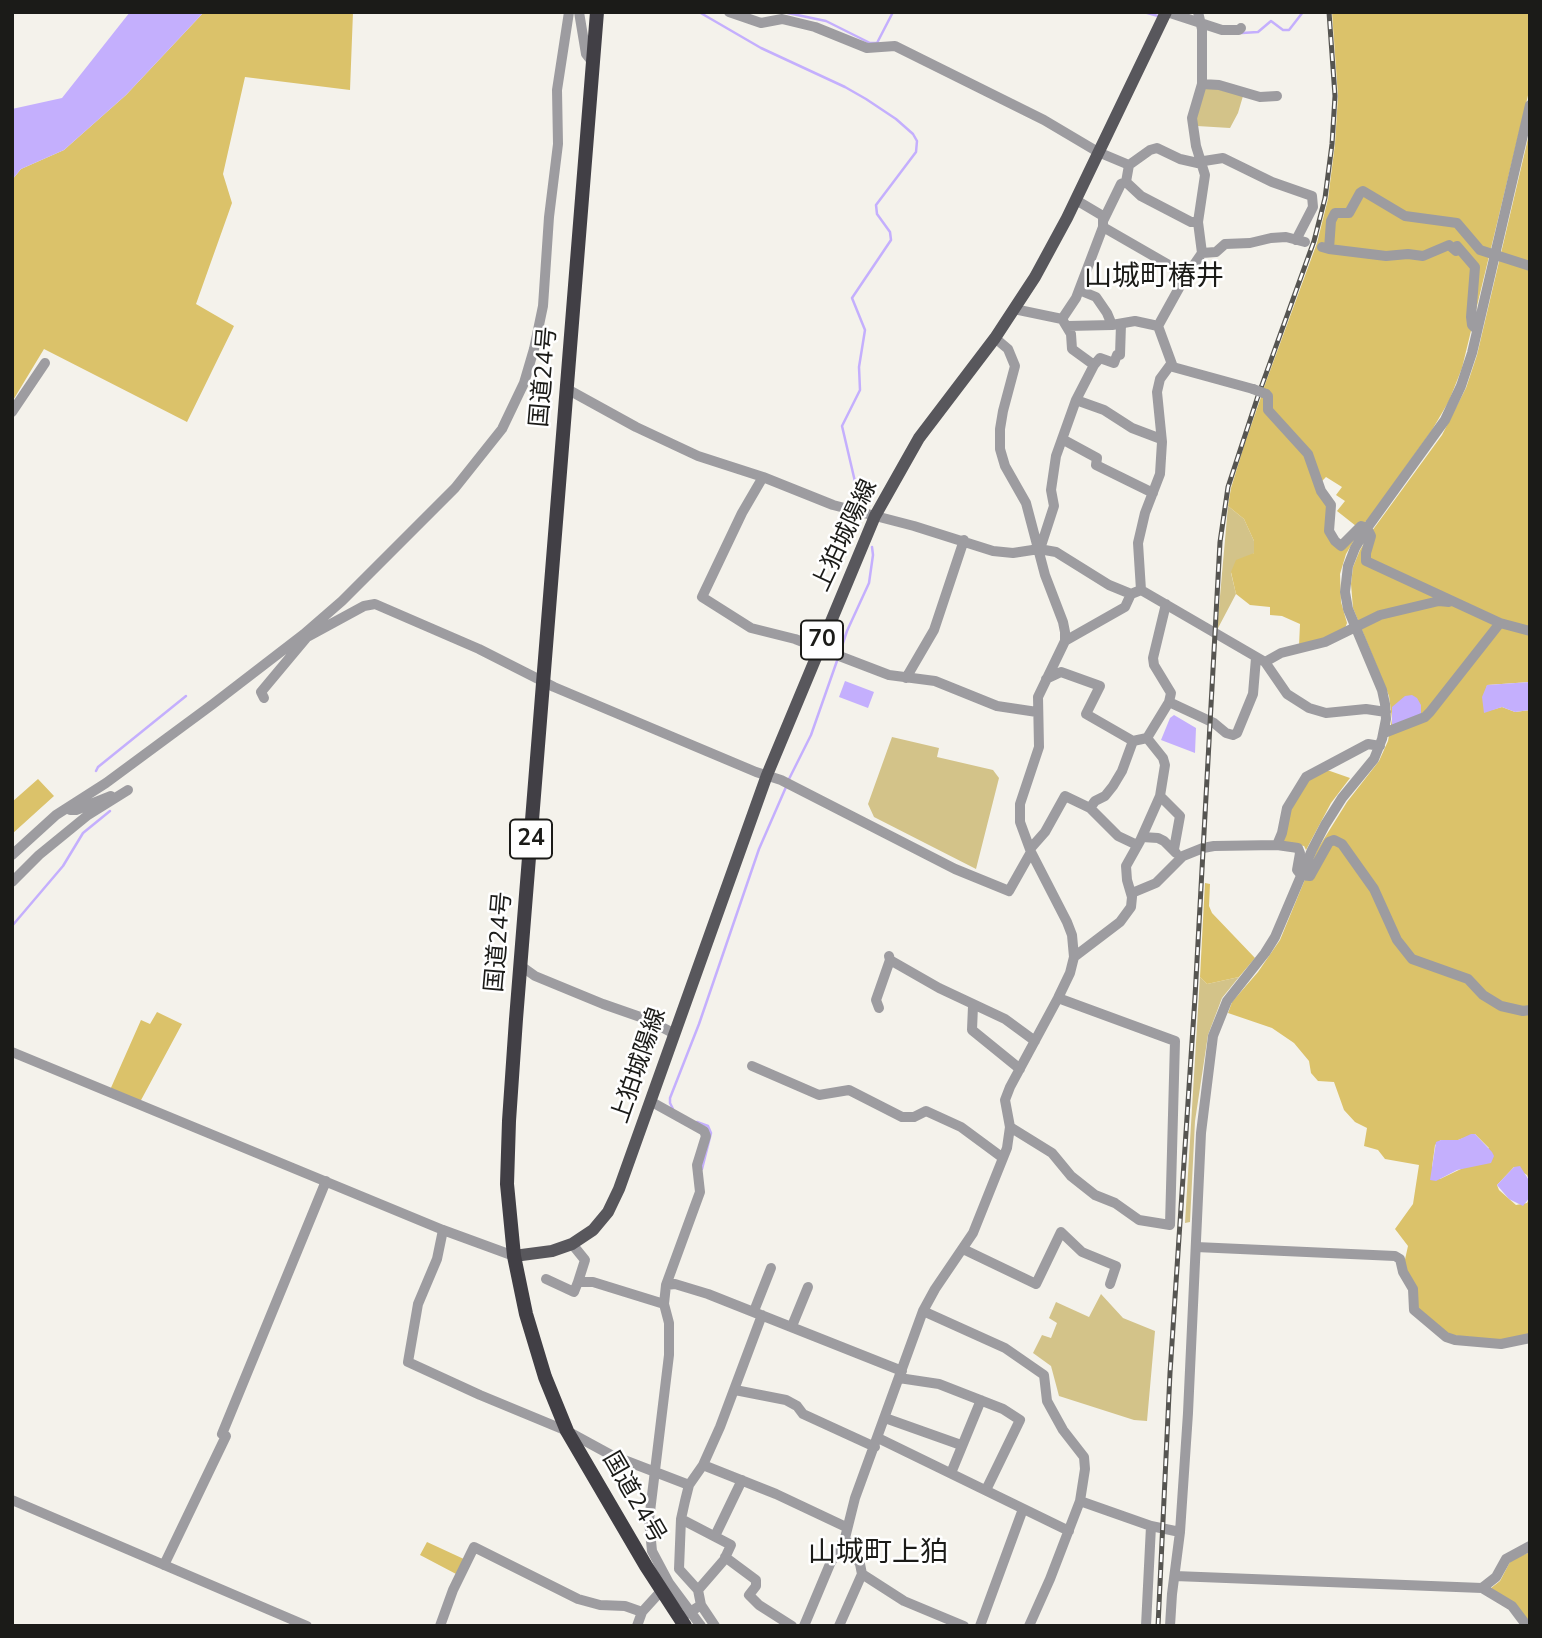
<!DOCTYPE html>
<meta charset="utf-8">
<style>
body{margin:0}
#map{position:relative;width:1542px;height:1638px;overflow:hidden;background:#f4f2eb;font-family:"Nunito Sans",sans-serif}
canvas{display:block}
.frame{position:absolute;inset:0;border:14px solid #1b1b18;pointer-events:none}
</style>
<div id="map">
<canvas width="1542" height="1638"></canvas>
<div class="frame"></div>
</div>
<script>
const g = document.querySelector('canvas').getContext('2d');
g.lineJoin = 'round';
function fill(path, color) { g.fillStyle = color; g.fill(path, 'evenodd'); }
const poly = rows => new Path2D(rows.map(r => 'M' + r).join(''));
function stroke(path, color, width, dash) { g.strokeStyle = color; g.lineWidth = width; g.lineCap = dash ? 'butt' : 'round'; g.setLineDash(dash || []); g.stroke(path); }
function write(font, color, halo, rows, align = 'center') {
  g.font = font + ' "Nunito Sans","Noto Sans JP",sans-serif'; g.lineWidth = 5; g.setLineDash([]); g.textBaseline = 'middle'; g.strokeStyle = halo; g.fillStyle = color; for (const [text, x, y, turn = 0] of rows) {
    g.save(); g.translate(x, y); g.rotate((+turn || 0) * Math.PI / 180); g.textAlign = isNaN(turn) ? turn : align; if (halo) g.strokeText(text, 0, 0); g.fillText(text, 0, 0); g.restore();
  }
}
fill(poly([
 [1206,86,1243,96,1238,113,1230,128,1197,126,1196,109],
 [1228,506,1244,519,1254,541,1254,553,1231,573,1236,594,1217,630],
 [892,737,939,748,937,757,993,770,999,778,976,869,874,817,868,804],
 [1200,977,1207,984,1239,977,1222,998,1208,1035,1195,1121,1190,1222,1185,1223],
 [1101,1294,1123,1318,1155,1331,1147,1421,1134,1420,1059,1396,1051,1366,1033,1353,1042,1335,1051,1338,1057,1323,1049,1318,1056,1302,1089,1317]
]), '#d3c389');
fill(poly([
 [204,12,353,12,350,90,245,77,223,174,232,203,196,304,234,326,187,422,44,349,12,402,12,180,21,169,64,150,126,95],
 [1332,12,1530,12,1530,87,1462,368,1449,401,1432,430,1367,521,1356,526,1337,511,1345,501,1336,495,1342,487,1326,477,1320,483,1315,463,1270,409,1263,390,1317,243,1328,199,1335,144,1338,96],
 [1530,130,1530,682,1487,685,1484,712,1502,707,1515,712,1530,710,1530,1182,1527,1175,1514,1167,1497,1185,1499,1190,1516,1205,1527,1203,1530,1197,1530,1335,1504,1340,1449,1335,1417,1308,1404,1264,1408,1246,1395,1229,1413,1204,1419,1165,1385,1159,1378,1150,1364,1146,1367,1128,1355,1122,1344,1110,1334,1082,1318,1081,1311,1073,1309,1061,1294,1043,1272,1028,1228,1013,1232,1002,1258,972,1280,940,1317,850,1347,802,1379,761,1388,741,1392,719,1389,696,1353,608,1351,584,1353,567,1360,550,1372,531,1442,435,1466,388,1477,355],
 [1475,1134,1489,1148,1463,1168,1440,1179,1432,1167,1435,1145,1441,1140,1458,1140],
 [1264,396,1267,410,1303,449,1329,506,1327,527,1342,548,1360,530,1346,554,1340,574,1341,602,1347,623,1344,631,1299,646,1300,624,1282,616,1270,615,1270,607,1250,605,1236,594,1231,572,1236,560,1254,553,1254,541,1244,519,1228,506,1231,488,1244,446,1261,397],
 [1324,771,1330,771,1350,778,1331,803,1306,850,1304,846,1281,842,1287,815,1307,779],
 [38,779,54,796,12,834,12,802],
 [1205,883,1210,884,1209,906,1212,913,1255,958,1239,977,1207,984,1200,977],
 [157,1012,182,1024,140,1102,110,1090,141,1020,150,1024],
 [427,1542,466,1560,458,1575,420,1555],
 [1530,1552,1530,1626,1491,1588,1500,1581,1511,1560]
]), '#dbc26a');
fill(poly([
 [130,12,204,12,126,95,64,150,21,169,12,180,12,109,62,98],
 [845,681,874,692,868,708,839,697],
 [1530,682,1530,710,1515,712,1502,707,1484,713,1482,697,1487,685],
 [1412,695,1417,698,1421,705,1421,714,1392,726,1392,707,1405,696],
 [1174,715,1196,728,1195,753,1161,740,1170,718],
 [1471,1134,1475,1134,1492,1152,1494,1156,1491,1163,1457,1170,1436,1181,1430,1180,1436,1142,1441,1140,1458,1140],
 [1520,1166,1530,1182,1530,1197,1523,1206,1509,1199,1497,1185,1514,1167]
]), '#c4affd');
stroke(poly([
 [699,12,761,48,845,87,866,99,896,119,913,134,917,141,916,152,876,205,877,214,890,232,891,240,852,298,865,330,859,367,860,390,842,426,860,503],
 [783,12,826,21,870,43,877,43,893,12],
 [1144,12,1158,16],
 [1242,33,1258,32,1271,21,1283,30,1289,30,1303,12],
 [840,652,847,631,869,583,873,555,872,547],
 [96,771,98,767,186,696],
 [788,781,811,735,838,658],
 [12,926,63,866,83,833,110,811],
 [673,1109,670,1103,670,1098,699,1024,759,849,786,787],
 [697,1122,708,1126,711,1133,702,1169]
]), '#c4affd', 2.5);
stroke(poly([
 [579,12,586,54,593,63],
 [729,12,761,23,782,19,815,27,867,48,895,46,1044,120,1098,152,1129,165,1126,182,1141,196,1191,222,1198,222],
 [1167,12,1222,30,1239,30,1241,28],
 [1198,12,1202,29,1202,84,1192,118,1196,146,1205,175,1198,222,1202,253,1184,279,1158,326,1173,367,1253,389],
 [1202,84,1219,85,1260,97,1277,96],
 [1129,165,1150,150,1157,148,1180,159,1202,164,1204,161,1223,158,1272,182,1312,196,1313,207,1296,240],
 [1076,200,1103,216,1103,227,1169,265,1184,279],
 [1104,219,1121,184,1126,182],
 [1322,247,1329,249,1331,221,1335,213,1349,213,1360,193,1363,191,1405,216,1457,223,1480,250,1530,266],
 [1329,249,1386,256,1408,254,1423,256,1449,245,1456,251,1457,246,1475,267,1471,317,1472,325,1477,330],
 [1202,253,1216,252,1225,244,1250,243,1271,238,1286,237,1305,242],
 [1079,290,1096,297,1107,313,1112,325],
 [1014,309,1062,319,1071,334,1072,349,1094,365,1076,400,1056,456,1051,490,1054,506,1040,549],
 [1062,319,1076,298,1103,227],
 [1068,326,1112,325,1135,321,1158,326],
 [1094,365,1100,358,1114,363,1117,355,1120,355,1121,324],
 [567,389,636,427,698,456,763,477,833,505,914,526,993,551,1013,553,1039,549,1056,552,1109,585,1131,594,1141,590,1265,662,1287,694,1309,708,1326,713,1366,709,1386,712],
 [1266,394,1268,396,1268,410,1308,454,1321,491,1331,505,1329,531,1335,541,1341,546,1361,526,1367,528,1371,536,1366,553,1366,561,1500,623,1530,631],
 [1076,400,1104,410,1132,428,1161,439],
 [12,412,45,363],
 [1062,439,1097,458,1096,465,1153,493],
 [763,477,742,513,702,597,751,628,795,639,889,675,935,681,997,706,1037,712],
 [1141,590,1138,543,1145,513,1160,474,1162,442,1157,392,1160,379,1171,364],
 [1065,641,1125,607,1131,594],
 [1265,662,1281,653,1325,642,1380,615,1439,601,1449,602],
 [906,678,934,630,964,540],
 [1046,679,1061,672,1100,686,1086,714,1133,741],
 [264,698,261,692,307,637,364,606,375,604,479,649,554,687,756,772,781,780,955,869,1009,891,1031,852],
 [1169,702,1214,723,1226,733,1233,735,1237,733,1253,694,1256,658],
 [1384,733,1425,717,1430,712,1500,623],
 [1160,796,1180,816,1174,849],
 [1090,808,1095,801,1105,796,1113,786,1122,771,1133,741,1147,738,1169,702,1171,693,1154,665,1153,658,1166,604],
 [70,810,76,810,111,796],
 [1142,837,1158,838,1164,841,1176,853],
 [1277,845,1298,848,1300,853,1297,870,1301,875,1310,876,1329,842,1334,840,1342,844,1374,889,1397,940,1412,959,1468,979,1483,995,1501,1006,1523,1011,1530,1010],
 [1030,849,1045,832,1065,796,1090,808,1118,836,1137,845],
 [12,855,56,815,106,783,213,704,304,634,342,601,455,488,502,429,524,383,534,349,543,306,549,217,558,144,557,90,569,12],
 [12,882,39,855,88,815,128,790],
 [1132,893,1156,883,1183,856,1203,848,1214,846,1277,845,1282,833,1287,808,1306,777,1368,744,1380,746],
 [1074,957,1120,922,1131,907,1132,897,1127,880,1126,866,1140,841,1160,796,1165,765,1163,758,1147,738],
 [890,960,939,988,1005,1019,1035,1041],
 [521,966,535,976,603,1004,646,1019,673,1033],
 [973,1006,972,1030,1020,1069],
 [879,1008,876,1000,890,960,889,956],
 [12,1052,443,1230,514,1256],
 [752,1066,819,1095,849,1090,902,1117,914,1117,926,1111,961,1127,1003,1158],
 [650,1101,704,1131,706,1136,697,1165,700,1192,666,1285,664,1304,669,1323,669,1355,649,1520,652,1551,669,1583,701,1626],
 [1010,1127,1052,1153,1071,1176,1095,1195,1115,1203,1139,1220,1170,1225,1175,1041,1058,998],
 [443,1230,437,1259,418,1304,408,1362,480,1395,567,1431,611,1455,689,1485],
 [572,1244,585,1260,578,1282,593,1282,664,1304],
 [1196,1247,1395,1256,1400,1259,1403,1272,1413,1289,1414,1310,1446,1337,1455,1340,1501,1344,1530,1338],
 [963,1249,1036,1284,1061,1232,1082,1252,1116,1266,1110,1284],
 [546,1279,574,1292,578,1282],
 [666,1285,675,1284,708,1294,902,1371],
 [754,1311,771,1268],
 [923,1311,1005,1348,1044,1375,1047,1401,1063,1430,1084,1457,1085,1469,1080,1501,1050,1579,1029,1626],
 [792,1326,808,1287],
 [899,1378,939,1384,1003,1409,1020,1420,986,1490],
 [735,1390,786,1400,797,1406,803,1414,875,1447],
 [885,1418,961,1445],
 [878,1438,1069,1531],
 [703,1465,776,1494,846,1527],
 [951,1473,981,1400],
 [12,1500,307,1626],
 [1080,1501,1151,1526,1146,1626],
 [681,1519,731,1545,724,1560,698,1590],
 [1151,1526,1180,1532],
 [715,1536,742,1480],
 [725,1557,756,1580,756,1586,749,1595,759,1605,792,1626],
 [164,1565,226,1436,222,1434,326,1181],
 [862,1574,904,1601,964,1626],
 [1175,1576,1482,1588,1496,1577,1506,1559,1530,1546],
 [1482,1588,1512,1606,1527,1626],
 [701,1605,715,1626],
 [687,1614,701,1605,698,1590,679,1569,681,1519,685,1501,689,1485,703,1465,720,1427,762,1315],
 [440,1626,453,1590,474,1547,578,1599,600,1605,625,1606,642,1612],
 [637,1626,642,1612,662,1590],
 [804,1626,830,1564,845,1538],
 [839,1626,862,1574,860,1564,845,1538,855,1498,923,1311,935,1289,973,1233,1007,1148,1010,1127,1005,1100,1010,1087,1058,998,1070,973,1074,957,1072,935,1067,922,1031,852,1020,822,1020,804,1039,747,1038,697,1065,641,1065,632,1063,622,1045,575,1026,503,1005,466,1000,449,1000,429,1003,411,1015,366,1008,349,995,338],
 [980,1626,1023,1509],
 [1170,1626,1172,1594,1180,1532,1188,1413,1201,1133,1213,1036,1227,1001,1265,953,1275,937,1312,850,1325,825,1342,798,1374,759,1382,739,1386,719,1385,704,1382,690,1348,609,1345,592,1348,566,1355,548,1367,528,1445,420,1461,386,1472,353,1530,105]
]), '#9d9ca0', 10);
stroke(poly([
 [514,1256,552,1251,572,1244,593,1230,608,1212,619,1189,767,775,875,516,919,438,995,338,1035,277,1067,218,1166,12]
]), '#58575c', 12);
stroke(poly([
 [597,12,516,1019,509,1121,507,1184,514,1256,526,1314,545,1377,567,1431,646,1566,685,1626]
]), '#413f45', 14);
const rail = poly([
 [1158,1626,1170,1373,1195,997,1220,542,1228,487,1258,396,1314,241,1325,198,1332,144,1335,96,1329,12]
]);
stroke(rail, '#565551', 5);
stroke(rail, '#fff', 2.5, [8]);
stroke(poly([
 [1253,389,1266,394]
]), '#9d9ca0', 10);
for (const [x, y, w] of [
 [822,640,42],
 [531,839,42]
]) { const box = new Path2D(); box.roundRect(x - w / 2, y - 19.5, w, 39, 5); g.fillStyle = '#fff'; g.fill(box); stroke(box, '#1b1b18', 2); }
write('bold 23px', '#1b1b18', null, [
 ["70",822,640],
 ["24",531,839]
]);
write('24px', '#1b1b18', '#fff', [
 ["国道24号",545,377,-85],
 ["上狛城陽線",846,536,-65],
 ["国道24号",500,942,-85],
 ["上狛城陽線",640,1066,-71],
 ["国道24号",633,1498,60]
]);
write('28px', '#1b1b18', '#fff', [
 ["山城町椿井",1154,278],
 ["山城町上狛",878,1554]
]);
</script>
